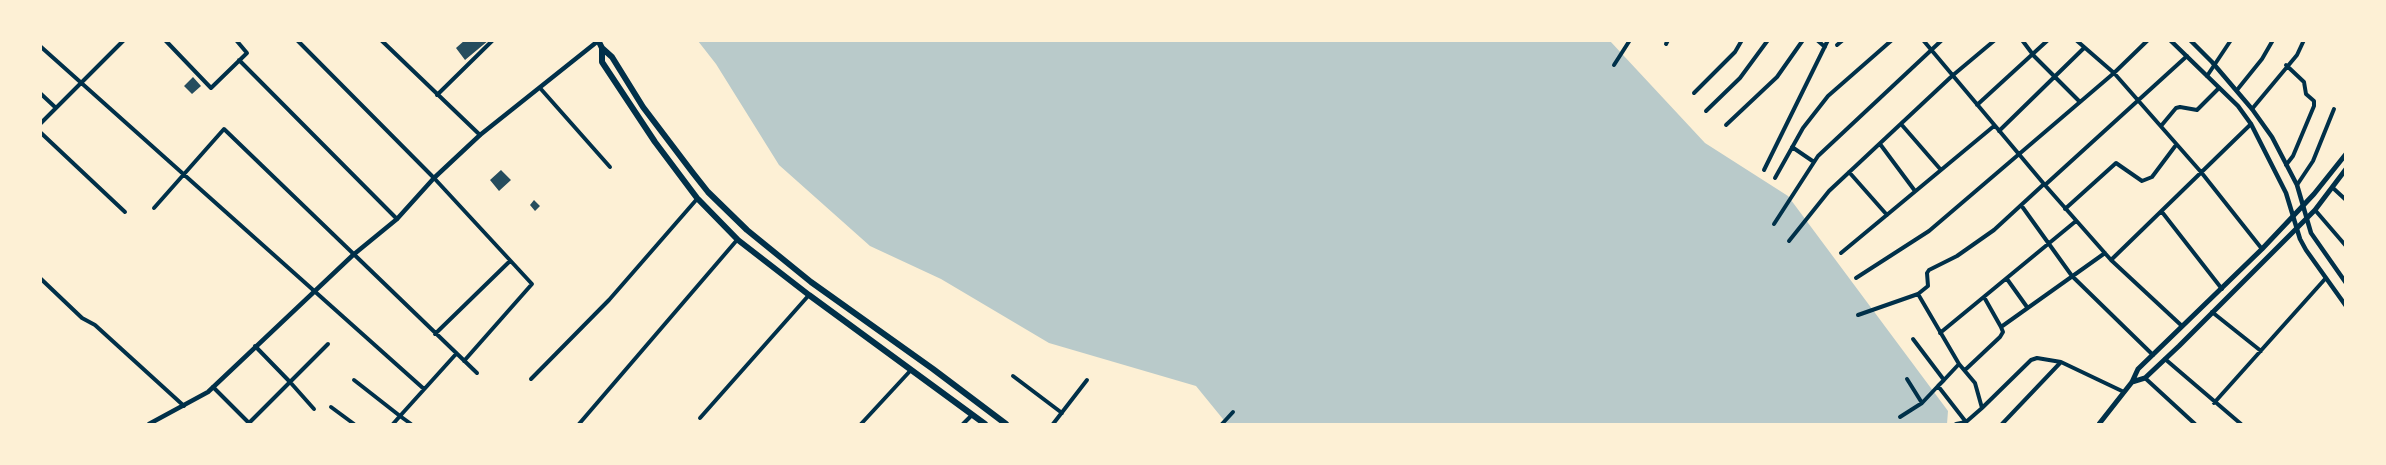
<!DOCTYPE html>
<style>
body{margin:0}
#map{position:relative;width:2386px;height:465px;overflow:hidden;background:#fdf0d5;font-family:"Work Sans",sans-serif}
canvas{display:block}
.frame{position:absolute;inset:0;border:42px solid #fdf0d5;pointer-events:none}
</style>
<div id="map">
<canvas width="2386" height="465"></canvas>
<div class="frame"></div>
</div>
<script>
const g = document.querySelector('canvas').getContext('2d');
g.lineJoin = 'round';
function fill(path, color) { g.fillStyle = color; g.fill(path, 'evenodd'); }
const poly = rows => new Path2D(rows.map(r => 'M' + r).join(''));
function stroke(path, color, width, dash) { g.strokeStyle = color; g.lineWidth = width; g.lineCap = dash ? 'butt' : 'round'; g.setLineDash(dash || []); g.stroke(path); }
fill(poly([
 [698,41,1610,41,1705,143,1788,196,1948,411,1947,424,1227,424,1196,386,1049,343,941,279,870,246,779,165,716,64]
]), '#b9caca');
fill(poly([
 [465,40,489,40,465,60,456,48],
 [193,77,201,86,192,94,184,86],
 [501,170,511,180,499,191,490,180],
 [534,200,540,206,535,211,530,205]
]), '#264d5e');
stroke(poly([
 [165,40,211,88,247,53,236,40],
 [297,40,434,178,532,284,464,361],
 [381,40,480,135],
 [1817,40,1825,47],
 [1923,40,2044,184,2111,260,2182,326],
 [2022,40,2034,56,2079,101],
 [2076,40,2114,73,2201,172,2262,249],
 [1666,44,1668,40],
 [1837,45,1843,40],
 [40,46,424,389],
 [239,60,397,219],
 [1614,65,1630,40],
 [2286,65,2304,82,2306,94,2314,101,2314,106,2293,156,2286,165],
 [2207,76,2231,40],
 [540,88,610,167],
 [2237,90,2262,59,2273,40],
 [40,93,56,108],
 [1694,93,1735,52,1742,40],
 [437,95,493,40],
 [1977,105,2048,40],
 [2252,109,2297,55,2304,40],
 [1706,111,1740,78,1768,40],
 [40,124,124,40],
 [1901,124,1941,170],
 [1726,125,1777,77,1803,40],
 [2161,126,2176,108,2180,107,2197,110,2219,88],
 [1999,131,2084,48],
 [40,132,125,212],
 [1880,144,1915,191],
 [1792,147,1814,162],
 [1764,170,1828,40],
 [1849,172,1887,215],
 [1775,178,1803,128,1828,96,1892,40],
 [2045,185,2187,56],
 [2297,185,2313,161,2334,109],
 [2333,188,2346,200],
 [2021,205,2072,276,2153,355],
 [154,208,224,129,477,373],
 [2065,209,2116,163,2142,181,2152,177,2176,145],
 [2315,210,2346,246],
 [2162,212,2222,289],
 [1774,224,1818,156,1942,40],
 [1789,241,1829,191,1952,76,1995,40],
 [1841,253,1994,126],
 [2111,260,2251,124],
 [40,278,82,318,95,325,184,406],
 [1856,278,1929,231,2114,73,2148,40],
 [2007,279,2027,307],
 [1918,294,1959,364,1944,380],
 [1984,297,2001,327],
 [2212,312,2261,351],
 [1858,315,1918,294,1928,286,1927,273,1929,270,1957,256,1994,230,2044,184],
 [1940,333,2076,221],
 [435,334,510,261],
 [1913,339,1944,380,1938,386],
 [2165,359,2241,424],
 [1959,364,1975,383,1982,408],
 [1965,370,2000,337,2003,332,2001,327,2105,253],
 [1013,376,1062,413],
 [2145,378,2195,424],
 [531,379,609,300,697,199],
 [1907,379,1922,403],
 [354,380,400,416,393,424],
 [213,387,249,423,290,382,255,346],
 [2214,403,2325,279],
 [331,407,354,424],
 [314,409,290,382,328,344],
 [1900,417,1922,403,1938,386,1966,422],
 [700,418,809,295],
 [411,424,400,416,456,354],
 [579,424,737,240],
 [861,424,911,370],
 [963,424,972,415],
 [1053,424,1087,380],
 [1222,424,1233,412],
 [1956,424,1966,422,1982,408,2031,360,2037,358,2061,362],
 [2002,424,2061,362,2124,392]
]), '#003049', 4);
stroke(poly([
 [2170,40,2238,106,2251,124,2286,193,2300,239,2306,250,2346,306],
 [2190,40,2212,62,2252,109,2272,137,2297,185,2311,233,2346,283],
 [149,424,208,392,353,255,397,219,434,178,480,135,598,41]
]), '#003049', 4.5);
stroke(poly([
 [2132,382,2145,378,2179,346,2315,210,2346,169],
 [2099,424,2132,382,2138,369,2262,249,2314,194,2346,154]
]), '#003049', 5);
stroke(poly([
 [598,40,602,48,612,57,643,107,693,173,708,192,747,230,811,282,933,369,1006,424],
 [602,48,602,62,655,142,697,198,738,240,809,295,985,424]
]), '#003049', 6);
</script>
